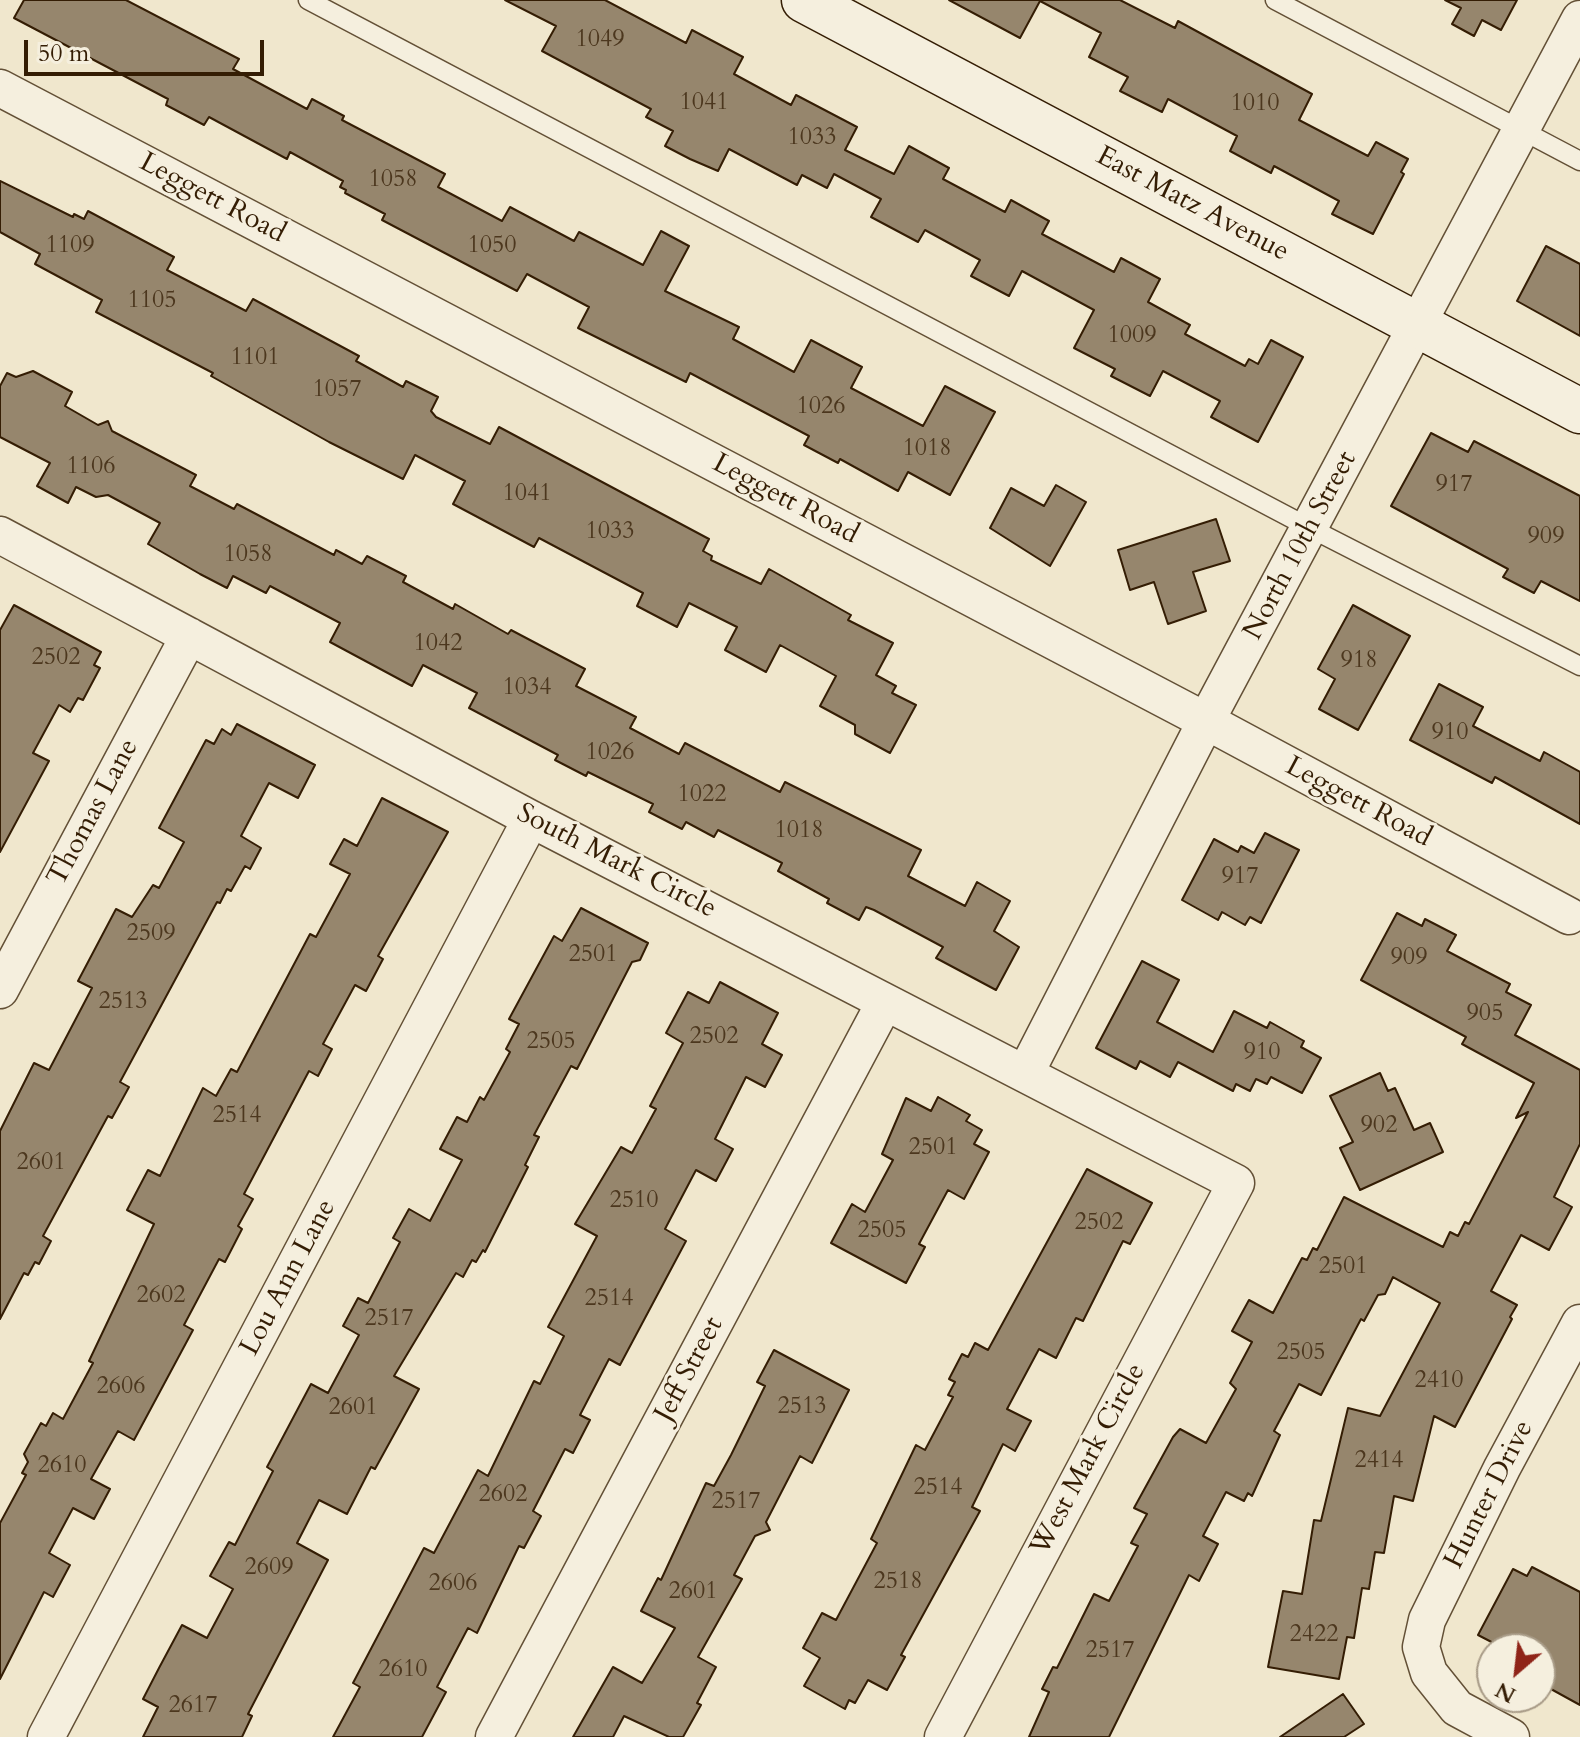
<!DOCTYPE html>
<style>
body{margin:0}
#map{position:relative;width:1580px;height:1737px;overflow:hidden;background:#f0e7cd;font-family:Cardo,serif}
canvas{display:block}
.north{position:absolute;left:1476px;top:1633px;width:80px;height:80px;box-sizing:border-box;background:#f5efde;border:2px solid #a89b87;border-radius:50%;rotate:208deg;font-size:22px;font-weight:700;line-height:32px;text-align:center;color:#341d04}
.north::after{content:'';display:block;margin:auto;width:28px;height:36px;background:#8f2418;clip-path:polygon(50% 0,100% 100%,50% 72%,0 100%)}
.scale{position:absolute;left:24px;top:40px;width:240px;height:36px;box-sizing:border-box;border:4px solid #341d04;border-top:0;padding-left:10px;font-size:24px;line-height:28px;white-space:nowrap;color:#341d04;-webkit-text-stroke:6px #f5efde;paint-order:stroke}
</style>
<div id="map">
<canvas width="1580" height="1737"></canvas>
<div class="north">N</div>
<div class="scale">50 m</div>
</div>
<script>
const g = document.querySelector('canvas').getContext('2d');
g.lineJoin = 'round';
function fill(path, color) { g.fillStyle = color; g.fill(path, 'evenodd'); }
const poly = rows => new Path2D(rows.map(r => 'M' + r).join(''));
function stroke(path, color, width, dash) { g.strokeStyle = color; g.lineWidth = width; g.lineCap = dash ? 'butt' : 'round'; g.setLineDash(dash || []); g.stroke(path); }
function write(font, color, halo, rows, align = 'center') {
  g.font = font + ' Cardo,serif'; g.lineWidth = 6; g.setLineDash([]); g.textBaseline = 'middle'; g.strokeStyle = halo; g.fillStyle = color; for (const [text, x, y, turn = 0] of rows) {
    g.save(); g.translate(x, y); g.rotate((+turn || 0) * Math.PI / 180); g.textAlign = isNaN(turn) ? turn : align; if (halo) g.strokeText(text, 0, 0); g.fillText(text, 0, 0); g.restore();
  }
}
const building = poly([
 [24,0,126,0,239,59,233,69,307,109,312,99,344,116,342,120,445,174,438,187,502,221,510,207,574,241,579,232,643,265,661,231,689,246,665,291,739,327,733,339,794,372,811,340,862,367,851,388,923,426,945,386,995,412,950,495,908,472,898,491,840,459,838,463,804,445,809,436,690,373,686,382,578,328,589,307,527,274,517,291,382,220,385,214,345,193,346,190,340,187,343,181,290,152,287,159,209,117,204,125,166,105,168,99,14,18,24,0],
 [505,0,605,0,686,43,692,30,743,57,734,74,791,105,796,95,857,127,845,150,894,174,909,146,949,168,943,179,1005,212,1011,200,1049,221,1042,234,1114,272,1121,258,1160,279,1148,302,1190,325,1185,334,1245,366,1249,359,1258,364,1271,340,1303,357,1258,442,1211,417,1220,401,1163,371,1150,396,1111,376,1115,369,1074,348,1094,310,1022,271,1009,296,971,276,980,260,925,230,918,242,871,217,881,199,834,174,827,188,802,175,797,185,729,149,718,171,690,159,665,146,673,131,646,117,651,109,542,51,556,26,505,0],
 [949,0,1120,0,1175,28,1178,21,1312,94,1299,120,1368,156,1376,142,1408,159,1401,172,1404,174,1373,234,1332,214,1339,201,1274,166,1271,173,1230,151,1237,136,1168,99,1162,112,1120,91,1128,77,1089,57,1101,33,1040,1,1020,38,949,0],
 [1445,0,1517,0,1501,30,1482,20,1474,36,1452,24,1461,8,1445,0],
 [0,181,73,217,74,214,84,219,88,211,174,257,167,270,246,311,253,299,359,356,356,361,403,387,406,381,438,397,431,411,436,417,490,444,499,427,709,539,703,551,712,556,711,560,761,584,769,569,851,615,848,620,893,643,876,675,896,686,892,693,916,705,890,753,855,734,855,725,820,706,836,676,780,645,766,672,725,650,737,627,689,603,677,627,637,606,643,593,539,538,534,547,453,504,465,481,415,455,403,479,329,442,211,376,213,373,96,312,102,300,35,264,40,254,0,232,0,181],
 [1546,246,1580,264,1580,336,1517,301,1546,246],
 [33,371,72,392,65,406,98,425,108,421,112,431,196,475,190,486,234,509,237,504,334,555,336,550,362,564,367,556,406,576,403,582,453,609,455,604,508,634,511,630,585,669,576,686,636,717,630,728,679,754,685,743,780,792,785,782,921,850,908,876,965,906,977,882,1010,901,994,931,1019,947,996,990,936,958,943,947,874,910,866,907,859,920,827,903,829,899,778,871,782,863,718,830,714,837,686,822,682,829,649,812,653,804,588,772,586,776,555,760,558,755,469,708,477,693,423,665,412,686,330,642,340,623,270,586,266,593,233,576,227,588,200,574,148,544,160,523,108,495,96,497,76,487,68,503,37,486,50,463,0,437,0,386,7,373,16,377,33,371],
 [1431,433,1468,452,1474,441,1580,496,1580,601,1541,581,1534,593,1503,577,1508,569,1391,506,1431,433],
 [1056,485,1086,502,1050,566,990,528,1011,488,1044,506,1056,485],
 [1216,519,1230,561,1193,572,1206,611,1168,624,1154,582,1130,590,1118,550,1216,519],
 [14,605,101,652,94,665,100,668,83,700,78,698,70,712,59,705,33,753,49,761,0,852,0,630,14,605],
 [1353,605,1410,636,1358,730,1319,709,1335,679,1318,669,1353,605],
 [1439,684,1483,707,1473,726,1540,761,1544,752,1580,772,1580,824,1495,777,1492,783,1410,740,1439,684],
 [237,724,315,765,298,798,269,783,241,836,261,848,250,869,245,866,231,891,227,889,220,903,217,902,120,1082,129,1087,112,1118,108,1116,43,1236,51,1241,39,1264,35,1262,28,1275,24,1273,0,1319,0,1131,34,1063,49,1070,92,988,78,981,116,909,132,917,153,885,159,888,184,842,159,828,206,740,214,744,222,729,231,735,237,724],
 [382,798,448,832,378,956,383,959,366,991,355,985,323,1044,332,1049,318,1076,309,1071,244,1194,253,1199,238,1226,242,1229,225,1262,219,1259,184,1325,193,1330,134,1440,118,1431,91,1479,110,1489,94,1519,73,1508,49,1553,70,1565,53,1597,44,1592,0,1679,0,1523,26,1475,22,1473,28,1462,24,1454,41,1423,46,1426,53,1413,63,1419,93,1363,89,1361,154,1224,127,1210,148,1170,160,1176,203,1088,216,1096,231,1069,237,1072,310,934,316,937,350,874,330,864,344,839,357,846,382,798],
 [1265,833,1299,850,1261,923,1250,917,1245,925,1222,912,1218,920,1182,900,1214,839,1238,852,1241,846,1254,853,1265,833],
 [581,908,648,943,640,960,632,962,577,1069,571,1066,534,1135,539,1137,525,1165,528,1167,485,1252,483,1250,476,1262,472,1260,463,1277,456,1273,394,1376,419,1389,375,1469,371,1467,347,1514,319,1500,297,1543,328,1560,248,1714,252,1716,242,1737,143,1737,158,1707,143,1699,159,1668,182,1625,207,1638,233,1589,210,1576,229,1542,235,1545,273,1471,267,1467,311,1384,328,1393,359,1335,343,1326,358,1298,368,1303,400,1242,393,1238,409,1209,430,1221,462,1160,440,1149,457,1117,467,1122,480,1097,484,1100,510,1052,506,1049,519,1024,509,1019,554,936,562,941,581,908],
 [1397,913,1422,926,1425,919,1456,935,1447,951,1510,984,1506,992,1531,1005,1515,1035,1580,1070,1580,1144,1554,1197,1572,1207,1549,1250,1521,1235,1491,1291,1517,1305,1510,1317,1512,1319,1455,1427,1434,1416,1413,1501,1394,1496,1384,1553,1375,1552,1369,1589,1362,1588,1354,1638,1347,1637,1339,1679,1268,1667,1283,1591,1302,1594,1314,1520,1321,1521,1348,1408,1380,1416,1440,1303,1393,1277,1385,1294,1378,1295,1364,1321,1361,1319,1321,1395,1299,1384,1274,1431,1280,1435,1252,1496,1248,1493,1244,1501,1226,1492,1203,1536,1218,1544,1199,1581,1189,1575,1109,1737,1029,1737,1049,1692,1042,1689,1053,1667,1057,1668,1094,1594,1109,1601,1138,1546,1131,1543,1147,1514,1134,1508,1173,1437,1180,1429,1206,1443,1236,1389,1230,1383,1252,1342,1232,1331,1249,1300,1273,1313,1302,1258,1307,1260,1313,1248,1317,1250,1344,1197,1443,1247,1450,1232,1458,1236,1465,1222,1469,1224,1528,1112,1516,1118,1534,1083,1462,1044,1466,1037,1361,980,1397,913],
 [1142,961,1179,980,1157,1022,1213,1052,1234,1011,1267,1028,1270,1022,1304,1041,1301,1047,1321,1058,1302,1093,1271,1077,1267,1084,1256,1079,1250,1091,1236,1084,1233,1091,1178,1062,1170,1077,1140,1061,1136,1069,1096,1048,1142,961],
 [720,982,778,1013,762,1044,782,1055,765,1087,746,1077,715,1139,733,1149,716,1181,696,1170,665,1229,686,1241,620,1365,609,1359,580,1415,590,1420,573,1453,565,1449,533,1511,541,1516,524,1548,519,1546,477,1633,468,1628,437,1687,446,1692,422,1737,333,1737,360,1687,353,1683,424,1548,434,1553,478,1470,488,1476,534,1381,540,1384,564,1336,548,1327,597,1236,575,1224,621,1147,632,1153,656,1109,650,1106,683,1043,666,1033,688,992,709,1003,720,982],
 [1380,1073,1388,1091,1395,1088,1414,1130,1430,1123,1443,1152,1360,1190,1340,1148,1353,1142,1330,1096,1380,1073],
 [938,1097,970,1115,966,1121,982,1130,974,1144,989,1152,964,1199,948,1190,919,1244,925,1247,906,1283,831,1243,852,1204,865,1212,893,1160,882,1154,906,1098,931,1111,938,1097],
 [1087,1169,1152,1203,1130,1244,1123,1241,1083,1321,1076,1318,1056,1358,1039,1349,1007,1409,1031,1421,1015,1451,1003,1444,972,1507,980,1511,901,1655,905,1657,887,1690,868,1680,855,1703,849,1700,845,1709,804,1686,820,1658,803,1648,822,1613,836,1620,877,1543,871,1539,916,1445,925,1450,953,1397,948,1395,955,1382,949,1379,962,1354,968,1357,975,1343,988,1350,1087,1169],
 [774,1350,849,1390,812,1463,800,1456,766,1522,770,1530,755,1536,734,1575,742,1579,698,1657,716,1667,697,1703,701,1705,683,1737,669,1737,624,1716,613,1737,573,1737,613,1667,642,1683,675,1628,641,1611,658,1578,661,1580,706,1483,714,1486,731,1455,765,1386,757,1382,774,1350],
 [1532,1567,1580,1592,1580,1705,1540,1683,1540,1649,1505,1649,1478,1635,1513,1569,1527,1576,1532,1567],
 [1343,1694,1364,1724,1344,1737,1280,1737,1343,1694]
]);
fill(building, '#96866d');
stroke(building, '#341d04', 2);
const lane = poly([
 [308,0,1310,528,1580,666],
 [1275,0,1580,161]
]);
const street = poly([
 [0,88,1206,721,1569,916],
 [0,535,531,819,1236,1183,943,1737],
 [0,990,189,636],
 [1025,1074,1206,721,1580,19],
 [46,1737,531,819],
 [494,1737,885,1002],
 [1511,1737,1457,1708,1429,1673,1421,1647,1427,1620,1502,1468,1580,1323]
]);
const secondary = poly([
 [804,0,1580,411]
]);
stroke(lane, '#635036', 21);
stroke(street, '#635036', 39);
stroke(secondary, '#341d04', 47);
stroke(lane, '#f5efde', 18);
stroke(street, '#f5efde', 36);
stroke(secondary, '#f5efde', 44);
write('24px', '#4c371e', null, [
 ["1049",600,40],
 ["1041",704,103],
 ["1010",1255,104],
 ["1033",812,138],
 ["1058",393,180],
 ["1109",70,246],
 ["1050",492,246],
 ["1105",152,301],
 ["1009",1132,336],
 ["1101",255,358],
 ["1057",337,390],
 ["1026",821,407],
 ["1018",927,449],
 ["1106",91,467],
 ["917",1454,485],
 ["1041",527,494],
 ["1033",610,532],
 ["909",1546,537],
 ["1058",248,555],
 ["1042",438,644],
 ["2502",56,658],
 ["918",1359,661],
 ["1034",527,688],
 ["910",1450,733],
 ["1026",610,753],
 ["1022",702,795],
 ["1018",799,831],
 ["917",1240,877],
 ["2509",151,934],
 ["2501",593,955],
 ["909",1409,958],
 ["2513",123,1002],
 ["905",1485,1014],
 ["2502",714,1037],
 ["2505",551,1042],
 ["910",1262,1053],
 ["2514",237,1116],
 ["902",1379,1126],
 ["2501",933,1148],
 ["2601",41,1163],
 ["2510",634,1201],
 ["2502",1099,1223],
 ["2505",882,1231],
 ["2501",1343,1267],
 ["2602",161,1296],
 ["2514",609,1299],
 ["2517",389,1319],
 ["2505",1301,1353],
 ["2410",1439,1381],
 ["2606",121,1387],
 ["2513",802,1407],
 ["2601",353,1408],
 ["2414",1379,1461],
 ["2610",62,1466],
 ["2514",938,1488],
 ["2602",503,1495],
 ["2517",736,1502],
 ["2609",269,1568],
 ["2518",898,1582],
 ["2606",453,1584],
 ["2601",693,1592],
 ["2422",1314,1635],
 ["2517",1110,1651],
 ["2610",403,1670],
 ["2617",193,1706]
]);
write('28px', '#341d04', '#f5efde', [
 ["Leggett Road",212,199,28],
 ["East Matz Avenue",1192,205,28],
 ["Leggett Road",785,500,28],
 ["North 10th Street",1301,546,-62],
 ["Leggett Road",1358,803,28],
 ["Thomas Lane",94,813,-62],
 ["South Mark Circle",616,862,27],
 ["Lou Ann Lane",289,1278,-62],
 ["Jeff Street",690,1370,-62],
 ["West Mark Circle",1089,1460,-62],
 ["Hunter Drive",1490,1495,-63]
]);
</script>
